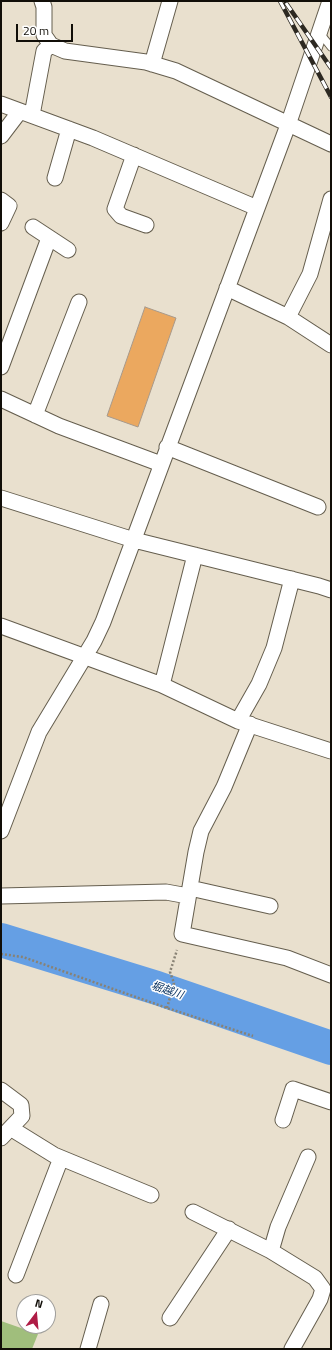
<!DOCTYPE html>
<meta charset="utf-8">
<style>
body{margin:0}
#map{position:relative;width:332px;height:1350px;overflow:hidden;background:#e9e0ce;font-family:"Titillium Web",sans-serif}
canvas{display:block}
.frame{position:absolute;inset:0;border:2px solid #110e08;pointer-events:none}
.north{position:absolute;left:16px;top:1294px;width:40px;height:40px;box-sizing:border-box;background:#fff;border:1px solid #a09f9c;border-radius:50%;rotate:16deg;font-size:11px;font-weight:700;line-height:16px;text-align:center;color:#110e08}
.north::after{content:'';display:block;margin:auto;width:14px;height:18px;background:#af1c46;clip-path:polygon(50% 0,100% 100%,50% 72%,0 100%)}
.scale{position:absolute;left:16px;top:24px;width:57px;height:18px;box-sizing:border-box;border:2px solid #110e08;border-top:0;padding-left:5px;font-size:12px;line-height:14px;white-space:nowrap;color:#110e08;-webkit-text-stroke:3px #fff;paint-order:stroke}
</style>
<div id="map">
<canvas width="332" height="1350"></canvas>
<div class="frame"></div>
<div class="north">N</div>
<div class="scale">20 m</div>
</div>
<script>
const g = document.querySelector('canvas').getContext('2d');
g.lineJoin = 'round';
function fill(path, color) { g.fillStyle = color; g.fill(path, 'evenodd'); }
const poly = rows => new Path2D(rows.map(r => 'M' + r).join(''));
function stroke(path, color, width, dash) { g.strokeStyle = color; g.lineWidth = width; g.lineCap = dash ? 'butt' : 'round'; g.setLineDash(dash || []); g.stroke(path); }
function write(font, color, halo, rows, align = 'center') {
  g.font = font + ' "Titillium Web","Noto Sans JP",sans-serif'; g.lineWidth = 3; g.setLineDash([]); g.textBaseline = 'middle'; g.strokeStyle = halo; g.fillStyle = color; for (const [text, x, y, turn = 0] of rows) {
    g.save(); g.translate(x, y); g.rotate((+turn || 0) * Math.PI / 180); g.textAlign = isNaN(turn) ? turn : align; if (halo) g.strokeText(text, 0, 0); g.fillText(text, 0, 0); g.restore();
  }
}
fill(poly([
 [1,1321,38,1334,32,1349,1,1349]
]), '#a0be7c');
stroke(poly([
 [1,940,157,988,331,1048]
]), '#659fe4', 34);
const building = poly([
 [145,307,176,318,138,427,107,416,145,307]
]);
fill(building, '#eba85f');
stroke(building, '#a7998b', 1);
const lane = poly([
 [319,32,331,47]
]);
const street = poly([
 [42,1,44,7,44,35,51,45,65,51,146,62,176,71,331,144],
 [152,64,170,1],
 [1,104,93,138,257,208],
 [32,115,44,51,51,45],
 [1,136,20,111],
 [134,155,115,209,121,216,146,225],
 [55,178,69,129],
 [1,200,9,206,1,223],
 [33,227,68,250],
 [227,288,288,317,331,345],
 [288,317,310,274,331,199],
 [1,367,49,238],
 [1,399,59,426,161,464],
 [35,415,79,302],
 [167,447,318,507],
 [1,498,134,540,319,586,331,590],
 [1,626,162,685,238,721,331,751],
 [162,685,195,555],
 [238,721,259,684,274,648,292,579],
 [250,724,224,787,201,831,196,852,182,934,287,958,331,975],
 [1,831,39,732,94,641,103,622,288,125,330,1],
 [190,888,270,906],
 [1,896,166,892,188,896],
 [1,1090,21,1105,22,1116,1,1138],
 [283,1120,293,1089,331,1102],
 [12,1129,54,1155,151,1195],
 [193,1212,271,1251,315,1278,323,1289,320,1299,292,1349],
 [271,1251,278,1227,308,1157],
 [16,1275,61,1158],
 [170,1318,229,1229],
 [88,1349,101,1304]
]);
stroke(lane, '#655e4e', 9);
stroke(street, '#655e4e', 17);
stroke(poly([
 [1,954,23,957,167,1008,253,1036],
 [167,1008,174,983,170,972,177,950]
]), '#888275', 2.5, [2, 2]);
stroke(lane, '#fff', 7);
stroke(street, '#fff', 15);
const rail = poly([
 [280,1,331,97],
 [286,3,331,68]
]);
stroke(rail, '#2d2922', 4.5);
stroke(rail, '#fff', 3, [9]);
write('italic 11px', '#0f3764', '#fff', [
 ["堀越川",167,991,19]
]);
</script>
